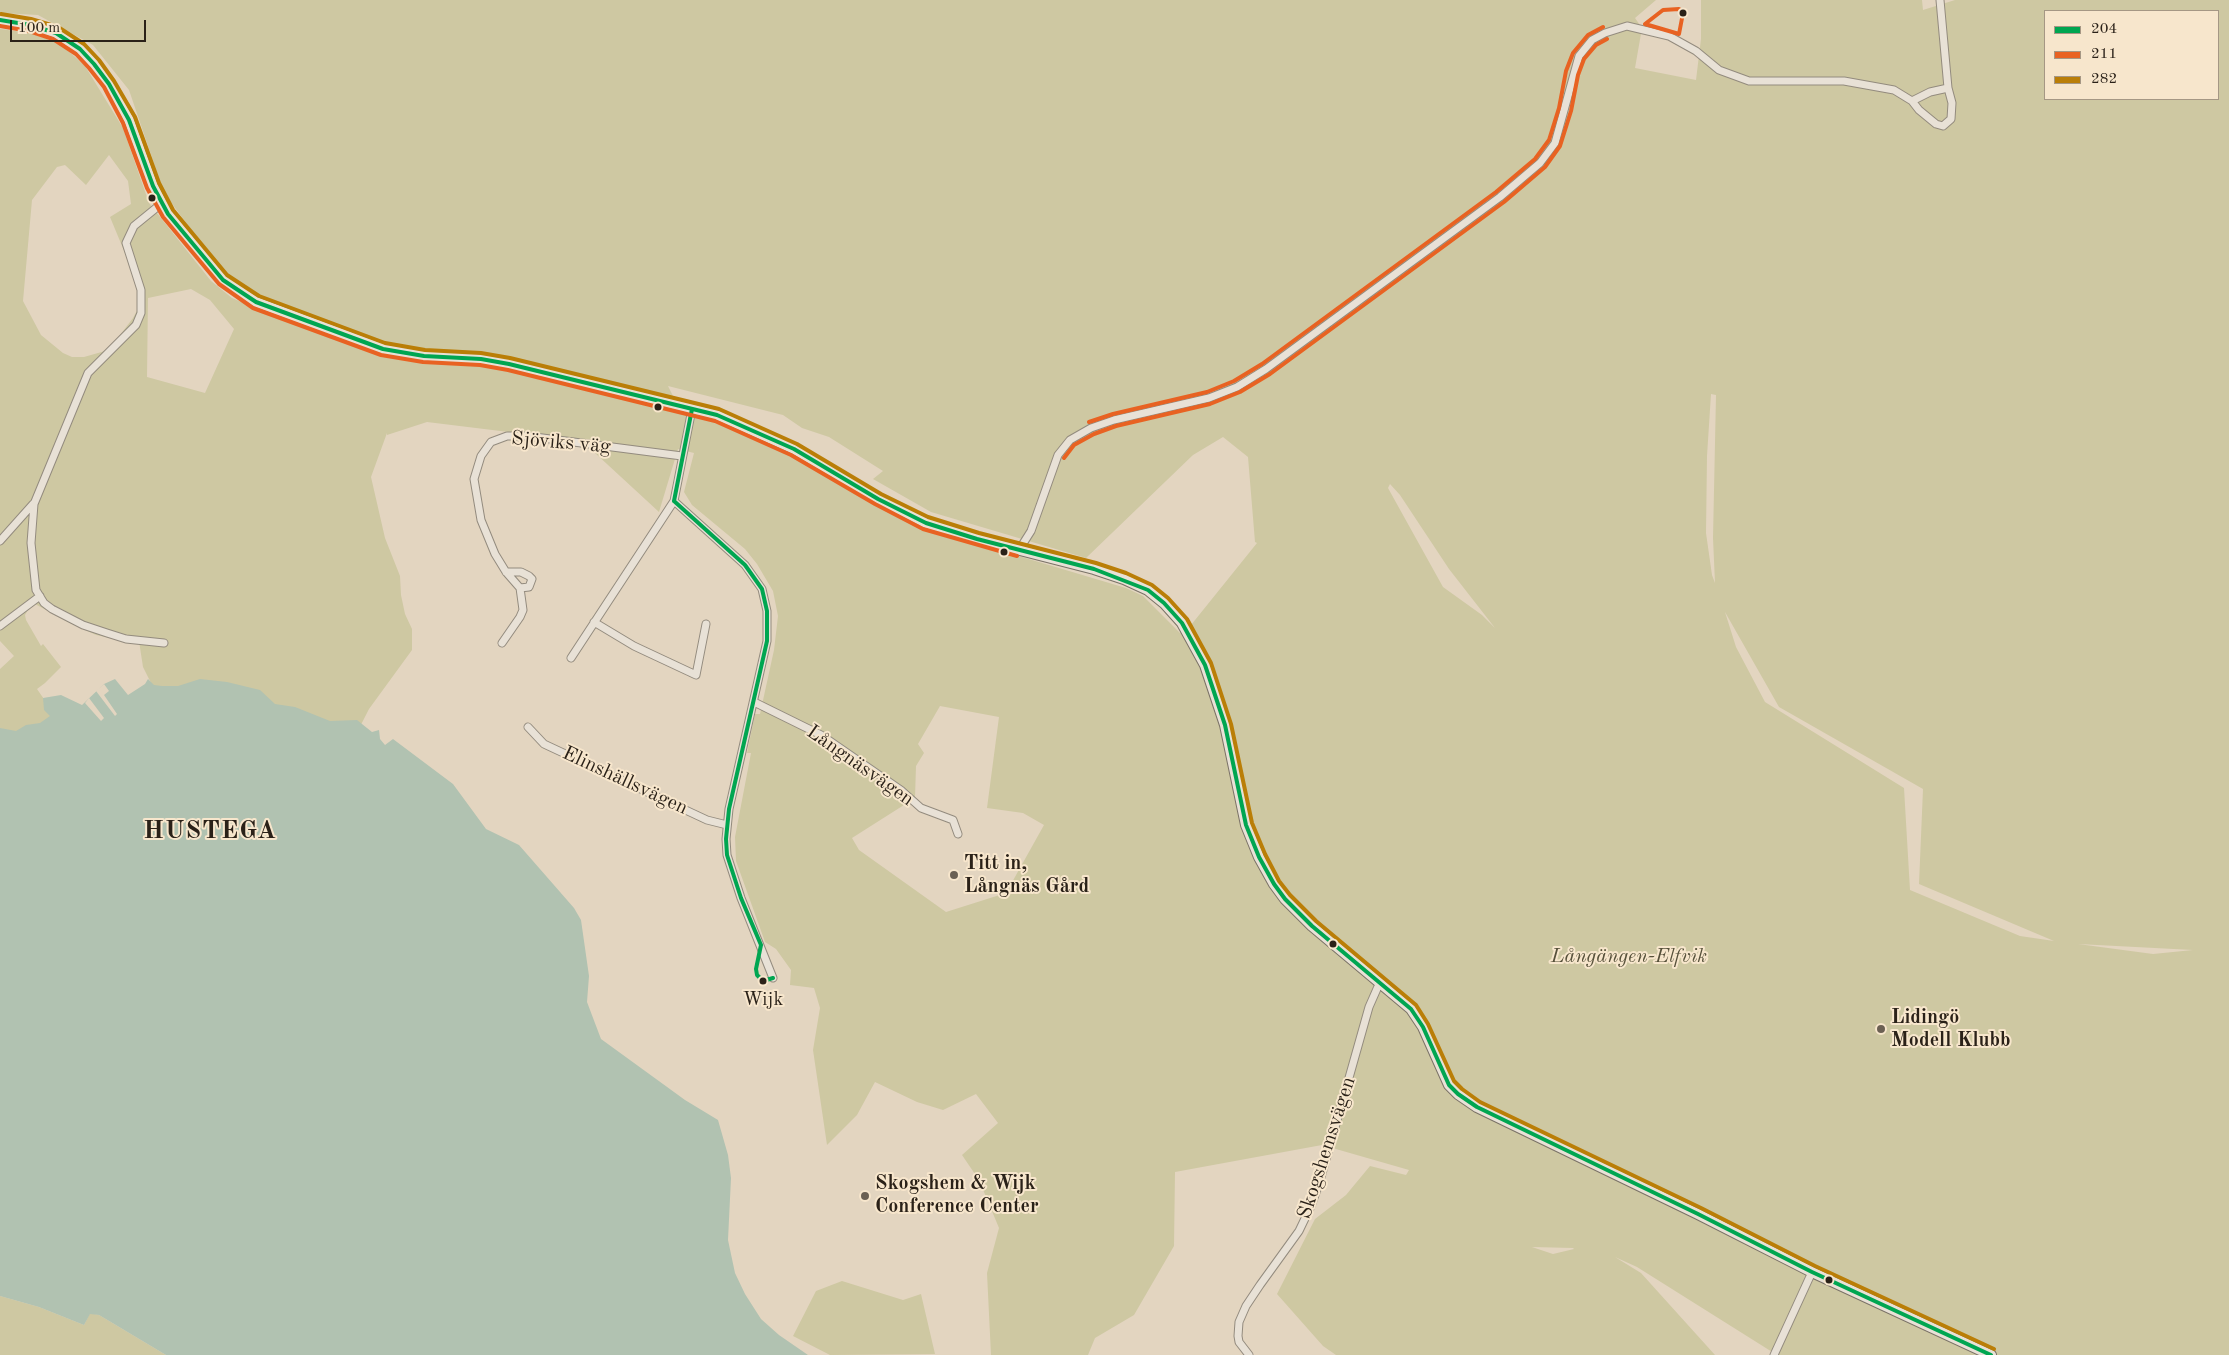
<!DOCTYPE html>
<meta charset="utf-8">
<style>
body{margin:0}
#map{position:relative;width:2229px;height:1355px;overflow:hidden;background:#e3d5c0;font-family:"Old Standard TT",serif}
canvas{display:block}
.legend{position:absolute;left:2044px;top:10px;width:175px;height:90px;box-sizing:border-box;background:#f7e6cc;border:1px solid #a59784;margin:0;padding:6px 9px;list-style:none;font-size:15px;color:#2a2118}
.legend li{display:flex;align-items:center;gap:10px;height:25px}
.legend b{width:25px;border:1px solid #a59784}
.scale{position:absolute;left:10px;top:20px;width:136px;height:22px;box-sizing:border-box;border:2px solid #2a2118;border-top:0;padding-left:6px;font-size:15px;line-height:18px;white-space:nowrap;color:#2a2118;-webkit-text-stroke:4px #f7e6cc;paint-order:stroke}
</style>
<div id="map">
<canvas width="2229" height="1355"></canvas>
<ul class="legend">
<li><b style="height:6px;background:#00a651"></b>204</li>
<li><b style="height:6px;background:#e86222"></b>211</li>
<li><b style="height:6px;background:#ba7e07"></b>282</li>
</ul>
<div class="scale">100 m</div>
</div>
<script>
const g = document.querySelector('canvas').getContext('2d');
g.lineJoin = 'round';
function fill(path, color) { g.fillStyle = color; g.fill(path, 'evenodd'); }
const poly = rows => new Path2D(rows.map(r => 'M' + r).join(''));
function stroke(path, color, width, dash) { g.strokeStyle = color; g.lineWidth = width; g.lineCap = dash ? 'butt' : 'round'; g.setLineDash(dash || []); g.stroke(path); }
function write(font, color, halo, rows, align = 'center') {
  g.font = font + ' "Old Standard TT",serif'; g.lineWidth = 4; g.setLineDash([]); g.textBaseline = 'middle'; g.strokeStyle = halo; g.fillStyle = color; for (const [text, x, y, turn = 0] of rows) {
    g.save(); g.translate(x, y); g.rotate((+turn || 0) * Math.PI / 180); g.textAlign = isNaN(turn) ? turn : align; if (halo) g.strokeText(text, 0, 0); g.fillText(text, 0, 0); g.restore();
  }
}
fill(poly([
 [0,0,1656,0,1635,18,1642,28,1635,68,1696,80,1701,39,1701,0,1922,0,1923,10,1955,0,2229,0,2229,1355,1777,1355,1637,1267,1615,1257,1641,1273,1715,1355,1336,1355,1323,1346,1277,1294,1315,1219,1346,1195,1370,1166,1406,1175,1409,1170,1322,1145,1175,1172,1174,1246,1134,1315,1095,1338,1088,1355,991,1355,987,1273,999,1228,979,1180,962,1155,998,1123,976,1094,943,1110,917,1102,875,1082,857,1115,827,1145,813,1050,820,1008,814,988,790,985,791,970,776,949,765,942,736,861,735,837,751,753,747,753,755,714,760,714,774,650,778,616,773,591,757,564,745,549,692,505,684,492,694,453,678,449,659,512,582,441,427,422,387,435,387,433,371,477,385,538,400,576,401,595,405,614,412,629,412,650,369,709,247,948,0,964,0,669,14,656,0,641,0,29,30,33,53,41,63,46,85,66,123,128,149,203,211,281,232,298,246,304,164,193,129,90,93,45,38,15,0,13],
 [2045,11,2218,11,2218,99,2045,99],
 [109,155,128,181,131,204,110,217,132,270,138,290,139,307,133,318,114,343,105,351,84,357,72,357,63,353,41,335,23,301,32,200,57,167,65,165,86,185],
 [191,289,210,300,234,329,205,393,147,377,148,298],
 [668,386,783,415,802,428,829,437,883,471,873,479,931,512,1086,558,1193,455,1223,437,1248,457,1255,542,1257,543,1191,625,1180,633,1143,596,1126,588,918,526,761,437,728,422,680,410],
 [1711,394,1716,395,1713,538,1715,583,1712,575,1706,533,1707,456],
 [1390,484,1400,495,1449,569,1495,628,1482,615,1443,587,1388,488],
 [35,604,70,623,96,635,134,643,139,641,143,667,160,701,73,713,46,702,37,689,45,683,61,667,43,644,41,646,26,620,25,615,28,610],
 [1725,612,1779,707,1923,789,1919,884,2054,941,2020,936,1910,890,1904,788,1765,702,1736,647],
 [940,706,999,717,987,808,1023,813,1044,825,1006,893,946,912,859,850,852,838,915,798,916,766,924,753,918,744],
 [2078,944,2193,950,2153,954],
 [1532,1247,1573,1248,1574,1249,1553,1254],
 [842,1281,903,1300,921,1294,935,1354,830,1355,793,1336,816,1291],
 [0,1296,39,1307,84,1325,90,1313,99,1315,166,1355,0,1355]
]), '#cec8a2');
fill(poly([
 [115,679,128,695,145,684,148,679,154,685,162,686,178,686,200,679,227,682,260,690,275,704,295,707,330,721,357,720,372,732,379,730,380,739,385,745,393,739,453,784,486,829,519,845,574,908,581,920,589,976,587,1002,601,1039,685,1100,718,1120,728,1155,731,1178,728,1240,735,1273,745,1294,761,1319,779,1335,808,1355,166,1355,99,1315,90,1314,84,1325,39,1307,0,1296,0,728,16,731,26,725,40,723,50,716,44,710,43,698,61,695,82,705,104,684]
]), '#b1c2b1');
fill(poly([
 [104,684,109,691,104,695,117,714,115,716,96,691],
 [89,698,104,718,101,721,85,703]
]), '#e3d5c0');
const street = poly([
 [1940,0,1948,88],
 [161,204,134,226,126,243,141,290,141,313,136,325,88,373,34,504,31,543,36,590,44,603,52,609,83,625,107,633,126,639,164,643],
 [674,501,745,565,762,589,767,611,767,641,729,809,726,839,727,855,741,898,773,978],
 [0,541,33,504],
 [1019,550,1031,531,1058,455,1070,440,1091,428,1114,420,1209,398,1237,387,1266,369,1500,197,1540,163,1555,143,1579,56,1592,40,1605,33,1627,26,1669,36,1696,51,1719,70,1749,81,1844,81,1894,90,1912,101,1919,110,1936,124,1943,126,1951,119,1952,103,1948,88,1930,92,1912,101],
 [506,572,521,572,529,576,532,579,529,587,520,588,506,572,495,554,481,520,474,479,481,456,491,442,507,436,527,436,682,456],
 [594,622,634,646,696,675,706,624],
 [0,626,40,596],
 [502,643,520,617,523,610,520,588],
 [571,658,674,501,692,409],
 [754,702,821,735,902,791,921,808,953,820,958,834],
 [528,727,544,744,707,820,727,825],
 [1249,1355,1239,1342,1238,1336,1239,1322,1246,1306,1260,1285,1299,1231,1311,1206,1319,1184,1369,1007,1380,982],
 [1774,1355,1812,1272]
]);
const secondary = poly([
 [0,20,30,25,56,33,80,49,94,64,109,84,129,120,153,186,168,214,223,280,256,302,383,349,424,356,481,359,509,364,717,415,794,449,878,499,926,523,977,539,1094,569,1124,579,1148,590,1164,603,1182,623,1205,665,1225,725,1246,825,1259,857,1274,884,1285,899,1312,926,1411,1009,1423,1027,1449,1085,1458,1094,1477,1107,1698,1214,1812,1272,1991,1355]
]);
stroke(street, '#938b7e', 9);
stroke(secondary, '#7a7267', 12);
stroke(street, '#e8e1d6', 7);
stroke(secondary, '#e8e1d6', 10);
stroke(poly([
 [0,20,30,25,56,33,80,49,94,64,109,84,129,120,153,186,168,214,223,280,256,302,383,349,424,356,481,359,509,364,717,415,794,449,878,499,926,523,977,539,1094,569,1148,590,1164,603,1182,623,1205,665,1225,725,1246,825,1259,857,1274,884,1285,899,1312,926,1411,1009,1423,1027,1449,1085,1458,1094,1477,1107,1698,1214,1812,1272,1991,1355],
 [674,501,745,565,762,589,767,611,767,641,729,809,726,839,727,855,741,898,761,945],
 [674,501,692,409],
 [761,945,756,969,757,975,763,981,773,978]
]), '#00a651', 4);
stroke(poly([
 [1679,9,1683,13,1679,34,1645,24,1663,10,1679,9],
 [0,26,29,31,53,39,76,54,89,68,104,87,123,123,147,188,163,217,219,284,253,308,381,355,423,362,480,365,508,370,715,421,791,455,875,504,923,529,1017,556],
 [1089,422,1113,414,1207,392,1234,381,1262,364,1496,192,1535,159,1549,140,1559,108,1566,71,1573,53,1588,35,1603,27],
 [1064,458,1074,445,1094,434,1116,426,1210,404,1240,392,1270,374,1504,202,1545,167,1560,146,1571,111,1578,75,1584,59,1596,45,1607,39]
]), '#e86222', 4);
stroke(poly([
 [1,14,31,19,58,27,84,44,99,60,114,81,135,117,159,183,173,210,227,275,259,296,385,343,425,350,481,353,510,358,719,409,797,444,881,494,928,517,979,533,1096,563,1126,573,1152,585,1168,598,1187,619,1211,663,1231,724,1252,823,1265,854,1279,881,1290,895,1316,921,1416,1005,1428,1024,1454,1081,1462,1089,1480,1102,1701,1208,1815,1266,1994,1349]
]), '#ba7e07', 4);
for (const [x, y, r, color] of [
 [1683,13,4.5,"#2a2118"],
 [152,198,4.5,"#2a2118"],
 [658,407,4.5,"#2a2118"],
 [1004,552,4.5,"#2a2118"],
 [954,875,5,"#6b6053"],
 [1333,944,4.5,"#2a2118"],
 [763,981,4.5,"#2a2118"],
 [1881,1029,5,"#6b6053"],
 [865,1196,5,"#6b6053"],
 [1829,1280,4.5,"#2a2118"]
]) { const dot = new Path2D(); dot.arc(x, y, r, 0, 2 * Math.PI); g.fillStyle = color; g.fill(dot); stroke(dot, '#f7e6cc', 2); }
write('19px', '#2a2118', '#f7e6cc', [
 ["Wijk",763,1000]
]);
write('20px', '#2a2118', '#f7e6cc', [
 ["Sjöviks väg",561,443,5],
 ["Långnäsvägen",860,766,35],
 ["Elinshällsvägen",625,781,25],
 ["Skogshemsvägen",1327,1148,-72]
]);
write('bold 20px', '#2a2118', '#f7e6cc', [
 ["Titt in,",964,864],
 ["Långnäs Gård",964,887],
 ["Lidingö",1891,1018],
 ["Modell Klubb",1891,1041],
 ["Skogshem & Wijk",875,1184],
 ["Conference Center",875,1207]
], 'left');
write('italic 20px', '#56503a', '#f7e6cc', [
 ["Långängen-Elfvik",1629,957]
]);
g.letterSpacing = '1px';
write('bold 25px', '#2a2118', '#f7e6cc', [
 ["HUSTEGA",210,831]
]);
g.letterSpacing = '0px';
</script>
